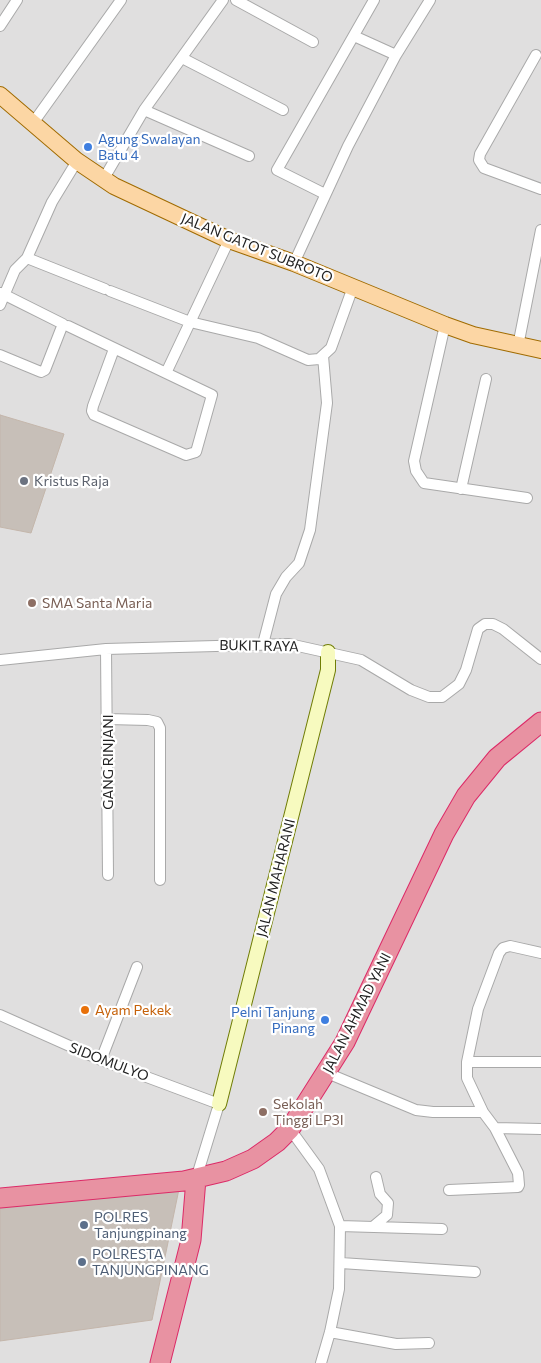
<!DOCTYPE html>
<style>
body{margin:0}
canvas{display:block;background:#f2efe9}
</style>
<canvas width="541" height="1363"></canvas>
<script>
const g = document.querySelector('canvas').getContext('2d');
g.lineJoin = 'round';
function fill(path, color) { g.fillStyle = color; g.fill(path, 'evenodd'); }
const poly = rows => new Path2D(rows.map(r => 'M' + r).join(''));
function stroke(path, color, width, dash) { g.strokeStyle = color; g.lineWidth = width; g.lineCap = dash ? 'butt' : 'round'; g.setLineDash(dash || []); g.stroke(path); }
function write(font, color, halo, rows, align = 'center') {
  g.font = font + ' Commissioner,sans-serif'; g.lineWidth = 4.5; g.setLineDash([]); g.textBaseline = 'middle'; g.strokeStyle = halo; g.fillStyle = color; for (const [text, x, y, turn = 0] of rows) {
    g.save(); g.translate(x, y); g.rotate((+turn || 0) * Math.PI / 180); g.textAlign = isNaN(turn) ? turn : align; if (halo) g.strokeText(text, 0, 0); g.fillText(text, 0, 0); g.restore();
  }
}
fill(poly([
 [0,0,541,0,541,1363,0,1363]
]), '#e0dfdf');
const building = poly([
 [0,415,64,434,31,533,0,527,0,415],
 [179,1189,152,1320,0,1341,0,1204,179,1189]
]);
fill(building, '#c7bfb8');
stroke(building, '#c4b6ab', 1);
const street = poly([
 [236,0,313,42],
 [0,26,17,0],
 [354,36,396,55],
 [536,55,480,154,479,160,484,168,541,189],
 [182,58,283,110],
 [144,110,249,156],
 [33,123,121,0],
 [103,180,144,110,223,0],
 [325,194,277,170,374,0],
 [27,258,105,289],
 [294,263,348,146,396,55,430,0],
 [110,291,190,322,258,338,308,360,319,359,331,348,353,287],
 [1,293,63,324],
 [0,305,15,270,27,258,52,202,77,161],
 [445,325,414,461,416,471,424,483,527,498],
 [68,326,166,373],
 [518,346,541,230],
 [114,349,93,406,92,411,94,415,186,455,196,452,212,395,166,373,229,240],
 [0,355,41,372,45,370,61,329],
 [461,489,486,379],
 [263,644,276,594,286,577,299,563,310,530,327,403,323,356],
 [106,649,108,875],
 [0,660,106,649,289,644,361,660,411,690,429,697,442,697,459,684,466,670,478,629,485,624,493,624,503,629,541,659],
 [108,719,148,720,157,722,160,728,160,880],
 [0,1015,101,1060,219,1104,196,1179],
 [101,1060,137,967],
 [467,1062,541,1062],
 [327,1073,416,1110,433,1112,483,1112],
 [495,1128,541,1129],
 [290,1129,319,1169,340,1226,339,1289,330,1332,321,1363],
 [449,1190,518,1187,519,1185,518,1173,495,1128,483,1112,467,1078,467,1062,478,1009,499,953,503,948,510,946,541,953],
 [375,1225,387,1215,388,1203,380,1194,376,1177],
 [340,1226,442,1229],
 [341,1263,475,1272],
 [330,1332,396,1344,429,1343]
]);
const secondary = poly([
 [219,1104,328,670,328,652]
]);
const primary = poly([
 [0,95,77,161,114,186,229,240,294,263,445,325,473,335,541,350]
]);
const highway = poly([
 [0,1198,184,1181,226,1171,253,1159,277,1142,290,1129,345,1042,444,834,466,796,497,758,541,722],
 [160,1363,191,1240,196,1179]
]);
stroke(street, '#a9a9a9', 12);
stroke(secondary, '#707d05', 16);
stroke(primary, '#a06b00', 18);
stroke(highway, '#dc2a67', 21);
stroke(street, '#fff', 10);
stroke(secondary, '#f7fabf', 14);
stroke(primary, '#fcd6a4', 16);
stroke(highway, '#e892a2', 19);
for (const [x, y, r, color] of [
 [88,147,5,"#3f7fe0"],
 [24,481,5,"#6b7280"],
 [32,603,5,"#8d6e63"],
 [85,1010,5,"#e8710a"],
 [325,1020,5,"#3f7fe0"],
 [263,1112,5,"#8d6e63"],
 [84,1225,5,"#5c6f8a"],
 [82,1262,5,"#5c6f8a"]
]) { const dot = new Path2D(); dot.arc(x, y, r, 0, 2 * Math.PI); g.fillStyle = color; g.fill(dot); stroke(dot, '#fff', 2); }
write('14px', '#366cbe', '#fff', [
 ["Agung Swalayan",98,139],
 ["Batu 4",98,155],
 ["Pelni Tanjung",315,1012,"right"],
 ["Pinang",315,1028,"right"]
], 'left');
write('14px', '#222', '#fff', [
 ["JALAN GATOT SUBROTO",257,248,22],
 ["BUKIT RAYA",259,646,1],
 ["GANG RINJANI",108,762,-90],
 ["JALAN MAHARANI",276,878,-76],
 ["JALAN AHMAD YANI",357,1013,-63],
 ["SIDOMULYO",109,1062,21]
]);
write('14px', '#5b616d', '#fff', [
 ["Kristus Raja",34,481]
], 'left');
write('14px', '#785e54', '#fff', [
 ["SMA Santa Maria",42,603],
 ["Sekolah",273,1104],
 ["Tinggi LP3I",273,1120]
], 'left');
write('14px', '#c56008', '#fff', [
 ["Ayam Pekek",95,1010]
], 'left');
write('14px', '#4e5e75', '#fff', [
 ["POLRES",94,1217],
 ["Tanjungpinang",94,1233],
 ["POLRESTA",92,1254],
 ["TANJUNGPINANG",92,1270]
], 'left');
</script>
